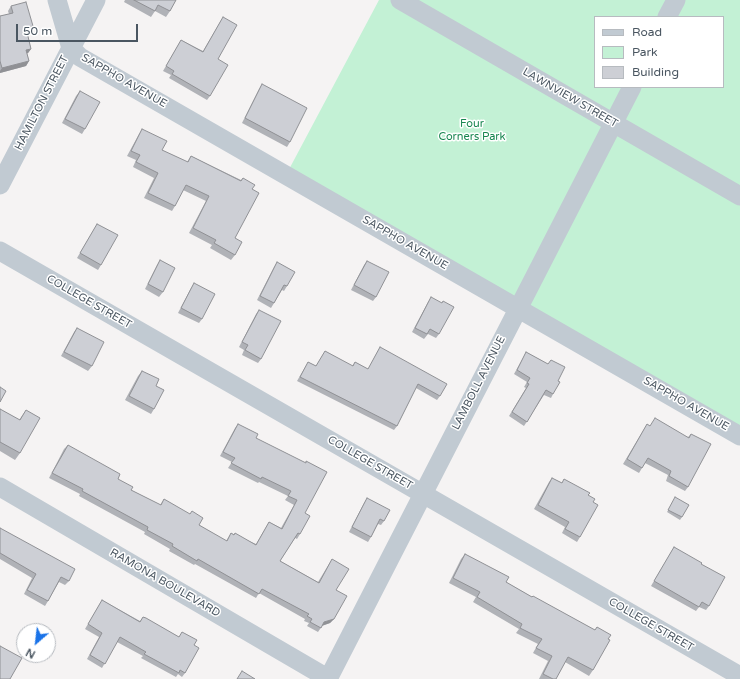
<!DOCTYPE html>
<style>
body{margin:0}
#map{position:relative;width:740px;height:679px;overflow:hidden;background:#f5f3f3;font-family:"Varela Round",sans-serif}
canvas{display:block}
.legend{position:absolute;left:594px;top:16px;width:130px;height:72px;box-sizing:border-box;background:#fff;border:1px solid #b7bbc0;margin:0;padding:5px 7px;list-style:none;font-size:12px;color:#4a5661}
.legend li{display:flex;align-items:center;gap:8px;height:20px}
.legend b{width:20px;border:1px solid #b7bbc0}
.north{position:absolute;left:16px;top:623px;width:40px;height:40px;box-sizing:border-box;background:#fff;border:1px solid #b7bbc0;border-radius:50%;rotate:208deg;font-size:11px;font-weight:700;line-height:16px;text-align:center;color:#4a5661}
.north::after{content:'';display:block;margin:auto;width:14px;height:18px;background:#1a73e8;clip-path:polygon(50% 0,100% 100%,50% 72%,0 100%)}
.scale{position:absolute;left:16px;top:24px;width:122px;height:18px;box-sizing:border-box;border:2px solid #4a5661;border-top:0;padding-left:5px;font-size:12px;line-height:14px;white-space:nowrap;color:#4a5661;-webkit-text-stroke:3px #fff;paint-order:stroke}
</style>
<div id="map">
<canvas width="740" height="679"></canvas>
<ul class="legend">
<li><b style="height:5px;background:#c1cad2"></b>Road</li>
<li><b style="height:11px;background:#c3f1d5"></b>Park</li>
<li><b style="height:11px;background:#cdcfd5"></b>Building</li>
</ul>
<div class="north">N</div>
<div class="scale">50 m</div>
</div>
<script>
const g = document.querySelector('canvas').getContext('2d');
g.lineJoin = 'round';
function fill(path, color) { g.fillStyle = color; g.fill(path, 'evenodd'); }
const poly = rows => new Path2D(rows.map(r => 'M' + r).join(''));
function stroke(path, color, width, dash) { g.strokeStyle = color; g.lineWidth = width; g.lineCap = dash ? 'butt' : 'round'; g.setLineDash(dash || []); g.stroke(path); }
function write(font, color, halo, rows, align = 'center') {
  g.font = font + ' "Varela Round",sans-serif'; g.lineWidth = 3; g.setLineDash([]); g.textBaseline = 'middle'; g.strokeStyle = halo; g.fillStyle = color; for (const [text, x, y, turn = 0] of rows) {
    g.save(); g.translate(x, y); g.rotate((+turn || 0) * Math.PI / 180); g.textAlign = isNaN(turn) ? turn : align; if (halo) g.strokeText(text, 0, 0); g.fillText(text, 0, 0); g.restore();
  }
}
fill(poly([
 [379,0,740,0,740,436,286,175],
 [595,17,723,17,723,87,595,87]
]), '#c3f1d5');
stroke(poly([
 [57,0,71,48,80,57,740,436],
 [400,0,740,196],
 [667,17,676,0],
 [0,185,96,0],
 [0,251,740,676],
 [0,487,329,679],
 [328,679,632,87]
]), '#c1cad2', 19);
fill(poly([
 [125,0,176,0,170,11,166,17,155,11,151,17,124,2],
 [11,6,30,31,27,32,31,49,28,53,27,53,29,61,26,66,0,73,0,16,9,14,8,11],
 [223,17,218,59,210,96,207,100,169,78,171,75,163,71,181,40,203,51],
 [262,84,290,142,287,147,242,123,259,89],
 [80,91,85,129,82,134,62,123,76,96],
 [142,129,162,150,187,162,191,156,241,180,243,178,252,189,235,238,235,255,231,260,210,248,212,245,189,233,206,201,183,190,175,206,172,211,144,198,154,178,133,167,136,160,127,156,139,134],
 [97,224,101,265,98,270,77,258],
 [160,260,163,292,159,297,145,289,157,265],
 [367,261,376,297,373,301,351,290,364,265],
 [277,262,287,286,284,291,282,290,271,308,257,300,274,267],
 [194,283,202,319,199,323,178,313,191,288],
 [431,297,439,334,436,338,428,334,424,339,412,332,428,302],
 [259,310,261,359,258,363,242,355,244,350,239,347,256,314],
 [77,328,92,366,88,371,61,356,74,332],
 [380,347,440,396,437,400,416,388,397,426,394,430,297,381,308,362,316,366,325,351,352,366,355,362,368,369],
 [526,352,548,364,551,360,558,381,553,394,551,398,544,395,524,426,509,416,526,388,524,387,527,382,514,374,524,356],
 [142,371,154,409,151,414,125,400,138,376],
 [0,409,19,420,26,410,20,453,15,460,0,451],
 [238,424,256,438,305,513,300,534,297,539,295,538,280,561,318,582,332,559,336,590,334,619,330,623,322,626,318,632,307,626,309,623,304,621,305,619,259,593,256,598,195,564,194,565,169,551,170,549,144,534,145,532,79,496,80,494,49,478,64,449,68,445,118,479,131,490,160,505,164,499,199,525,226,541,231,533,256,544,269,522,281,528,294,505,285,500,288,496,259,482,258,483,228,468,232,462,220,456,235,428],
 [647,424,650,426,688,437,691,434,688,487,685,491,666,481,668,475,645,463,639,473,623,464],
 [552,478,562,483,564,479,588,495,593,502,580,537,577,542,562,533,565,527,534,509,549,482],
 [367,498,384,521,381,525,378,524,371,537,368,542,349,532,364,503],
 [674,500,682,517,680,520,667,512],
 [0,528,69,581,65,585,59,582,48,601,45,606,24,594,32,578,0,559],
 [674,547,701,564,709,606,706,610,699,607,696,611,651,586],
 [465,554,506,582,532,597,595,630,597,627,608,639,593,670,589,676,565,662,556,679,539,679,548,661,533,653,538,644,516,633,519,629,473,602,476,597,449,583,461,559],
 [102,600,140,621,143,617,179,637,182,632,194,645,185,673,182,677,178,674,176,677,141,658,143,656,117,642,102,668,87,659,99,637,85,629]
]), '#b0b2b7');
fill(poly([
 [33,26,30,31,23,33,26,28],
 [31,49,28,53,23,55,26,50],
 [29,61,26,66,0,73,0,71,2,68],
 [334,619,330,623,321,626,324,622]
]), '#909195');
const building = poly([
 [134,0,176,0,170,11,158,5,155,11,134,0],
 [26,2,33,26,26,28,31,49,26,50,29,61,2,68,0,61,0,16,13,13,11,6,26,2],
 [223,17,237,25,218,59,228,65,210,96,172,74,174,71,166,66,181,40,203,52,223,17],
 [262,84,307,108,290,142,245,118,262,84],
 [80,91,100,102,85,129,65,119,80,91],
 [142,129,167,141,162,150,188,162,191,156,241,181,243,178,255,185,252,189,259,193,235,238,242,242,235,255,214,243,216,240,193,228,209,196,186,185,175,206,148,193,158,173,136,162,140,155,131,151,142,129],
 [97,224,118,235,101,265,80,253,97,224],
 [160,260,175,268,163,292,148,284,160,260],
 [367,261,389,272,376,297,354,285,367,261],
 [277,262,295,272,287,286,284,285,274,303,260,296,277,262],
 [194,283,215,294,202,319,181,308,194,283],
 [431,297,442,303,443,301,454,307,439,334,430,329,427,334,415,328,431,297],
 [259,310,281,321,261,359,245,350,248,345,242,342,259,310],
 [77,328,104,342,92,366,64,352,77,328],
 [380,347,447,384,440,396,418,384,397,426,300,377,308,362,316,366,325,351,353,366,355,362,368,369,380,347],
 [526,352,548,364,551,360,565,367,558,381,560,382,553,394,546,390,527,422,512,412,529,384,527,383,530,378,517,370,526,352],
 [142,371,159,379,156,386,164,390,154,409,129,396,142,371],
 [0,387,6,391,0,402,0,387],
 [0,409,20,420,26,410,40,418,20,453,0,442,0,409],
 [655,418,689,438,691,434,711,444,688,487,669,476,671,471,648,458,642,468,627,459,647,424,650,426,655,418],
 [238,424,258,434,256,438,306,463,306,461,327,472,305,513,310,516,300,534,298,533,280,561,319,583,332,559,349,569,336,590,347,596,334,619,324,622,321,628,310,622,312,619,307,616,309,614,262,589,259,594,198,559,197,561,172,546,173,544,147,530,148,527,82,491,83,489,52,473,68,445,120,474,118,479,133,487,131,490,161,505,164,499,190,514,192,511,203,518,199,525,227,541,231,533,234,535,235,533,256,545,269,522,282,529,297,500,288,496,291,491,262,477,261,479,231,463,235,458,223,452,238,424],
 [552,478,562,483,564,479,590,493,588,495,595,499,593,502,598,505,580,537,565,529,569,522,538,505,552,478],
 [675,497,689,505,682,517,668,510,675,497],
 [367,498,390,510,384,521,380,519,371,537,352,527,367,498],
 [0,528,75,569,69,581,61,577,48,601,27,590,36,574,0,553,0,528],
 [674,547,702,563,701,564,725,577,709,606,702,602,699,607,654,581,674,547],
 [465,554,509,577,506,582,532,597,533,596,595,630,597,627,611,635,608,639,610,640,593,670,568,657,556,679,553,679,543,674,552,656,536,648,542,639,520,628,522,624,477,597,480,592,453,578,465,554],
 [102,600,140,622,143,617,146,618,179,637,182,632,197,640,194,645,199,648,185,673,180,670,179,673,144,654,146,652,120,637,105,664,90,655,102,633,88,624,102,600],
 [0,646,22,658,10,679,0,679,0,646],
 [242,671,255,679,237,679,242,671]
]);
fill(building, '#cdcfd5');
stroke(building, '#909195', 1);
write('11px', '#4a5661', '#fff', [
 ["SAPPHO AVENUE",124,81,30],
 ["LAWNVIEW STREET",570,98,30],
 ["HAMILTON STREET",42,103,-63],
 ["SAPPHO AVENUE",405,243,30],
 ["COLLEGE STREET",89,302,30],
 ["LAMBOLL AVENUE",479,383,-63],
 ["SAPPHO AVENUE",686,404,30],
 ["COLLEGE STREET",370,463,30],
 ["RAMONA BOULEVARD",165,583,30],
 ["COLLEGE STREET",651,625,30]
]);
write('11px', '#17864f', '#fff', [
 ["Four",472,124],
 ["Corners Park",472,137]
]);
</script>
